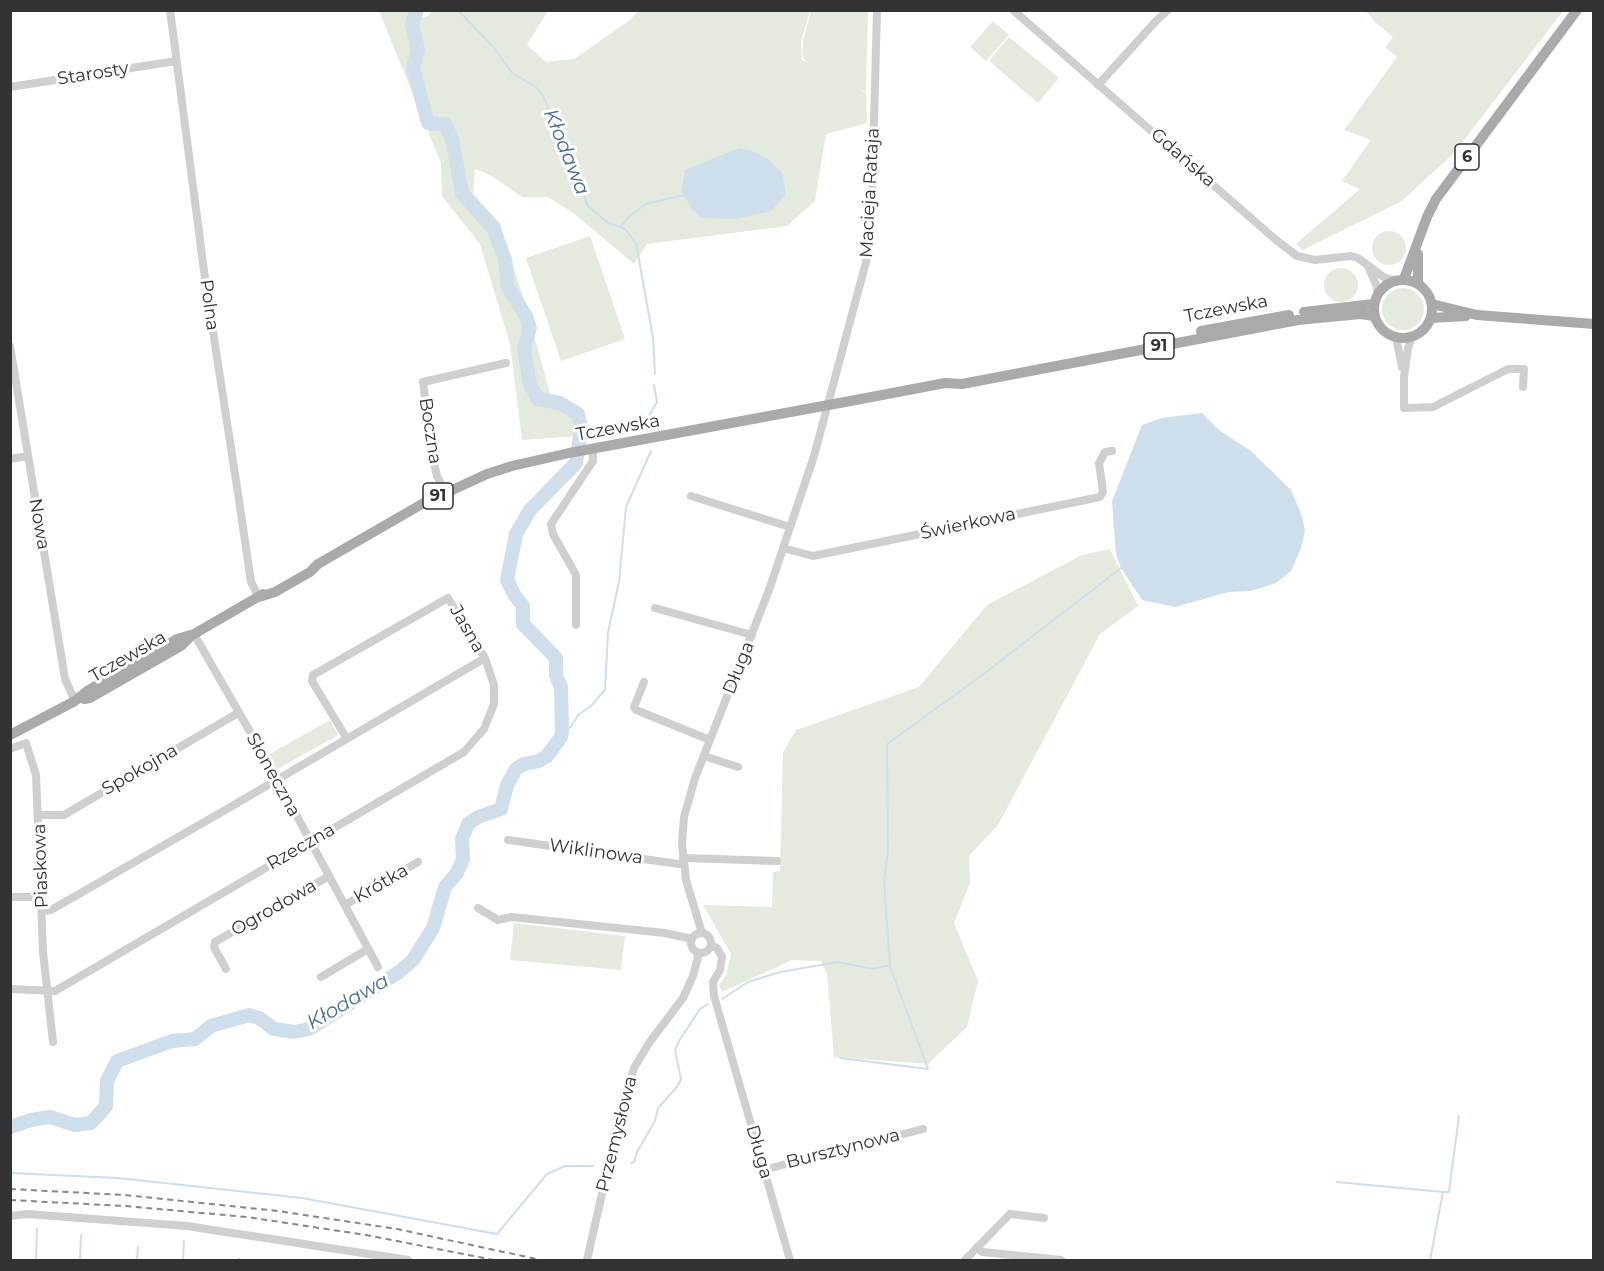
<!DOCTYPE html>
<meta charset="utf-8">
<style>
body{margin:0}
#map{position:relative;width:1604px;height:1271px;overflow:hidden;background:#fff;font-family:Montserrat,sans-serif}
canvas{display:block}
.frame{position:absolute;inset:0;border:12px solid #323232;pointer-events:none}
</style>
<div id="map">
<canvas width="1604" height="1271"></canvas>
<div class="frame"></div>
</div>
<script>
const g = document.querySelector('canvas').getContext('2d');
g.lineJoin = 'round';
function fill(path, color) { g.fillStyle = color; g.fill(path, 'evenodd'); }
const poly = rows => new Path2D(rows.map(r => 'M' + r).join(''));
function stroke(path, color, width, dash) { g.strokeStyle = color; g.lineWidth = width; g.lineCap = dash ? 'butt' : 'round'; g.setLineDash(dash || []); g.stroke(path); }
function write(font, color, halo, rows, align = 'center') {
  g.font = font + ' Montserrat,sans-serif'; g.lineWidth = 6; g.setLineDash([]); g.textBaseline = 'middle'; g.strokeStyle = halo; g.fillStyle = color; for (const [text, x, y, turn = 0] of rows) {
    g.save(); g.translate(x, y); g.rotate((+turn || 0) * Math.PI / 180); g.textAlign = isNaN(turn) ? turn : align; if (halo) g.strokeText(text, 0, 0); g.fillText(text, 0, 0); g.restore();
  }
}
fill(poly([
 [379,11,410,11,414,19,426,17,433,11,548,11,527,45,546,62,574,59,630,20,638,11,810,11,801,41,802,60,808,63,803,58,803,40,811,11,868,11,866,92,855,87,866,93,867,123,826,134,815,201,787,226,647,244,634,264,576,215,548,197,522,197,490,175,475,169,473,194,500,223,526,307,553,404,580,406,592,435,522,440,510,344,480,244,442,196,441,163],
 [1366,11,1563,11,1455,152,1402,201,1303,250,1296,244,1360,189,1342,181,1371,140,1344,130,1397,57,1385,47,1393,37,1375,22],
 [993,21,1009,35,986,61,970,47],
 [1009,37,1059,78,1038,103,989,61],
 '1372 248a17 17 0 1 1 34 0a17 17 0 1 1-34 0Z',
 [590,236,625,339,561,361,526,258],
 '1324 285a17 17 0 1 1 34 0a17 17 0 1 1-34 0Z',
 '1382 309a21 21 0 1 1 42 0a21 21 0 1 1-42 0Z',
 [1110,549,1138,606,1100,634,998,825,969,856,970,883,954,923,978,981,967,1027,928,1064,834,1057,827,974,821,961,792,960,722,992,719,985,726,975,731,954,703,905,772,907,773,872,780,871,783,752,796,730,919,687,987,605,1082,555],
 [330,720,338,735,276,770,268,755],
 [514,923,625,936,621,970,510,960]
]), '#e4eade');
fill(poly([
 [739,148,755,152,770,160,782,173,786,194,771,211,736,219,702,218,693,210,681,191,685,170],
 [1202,413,1220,431,1251,451,1291,490,1302,516,1305,531,1301,548,1291,571,1276,583,1251,591,1229,592,1175,607,1142,600,1121,568,1116,555,1112,501,1142,425,1162,418]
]), '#cfdeeb');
stroke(poly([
 [458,10,494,48,512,73,536,87,543,96,588,206,608,223,624,228,636,243,653,338,655,374],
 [620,227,632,214,646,204,684,195],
 [649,427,649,416,657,402,654,385],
 [562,731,571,727,578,715,591,706,605,690,608,632,619,582,626,507,651,451],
 [722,999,748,982,780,972,838,962,873,969,890,965,884,882,888,850,887,744,981,676,1121,568],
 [840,1058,928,1069,890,966],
 [631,1163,634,1162,637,1152,655,1121,658,1108,677,1087,681,1079,675,1050,679,1041,700,1009,708,1004],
 [10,1173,118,1178,302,1198,497,1234,547,1174,565,1166,593,1166],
 [1337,1182,1443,1192],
 [36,1260,37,1229],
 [80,1260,81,1235],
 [137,1260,138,1247],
 [183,1260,184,1241],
 [239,1260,239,1259],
 [1430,1260,1443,1192,1449,1192,1459,1116]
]), '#cfdeeb', 2);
stroke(poly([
 [10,1127,31,1120,50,1117,75,1125,91,1123,106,1106,107,1081,117,1061,172,1041,195,1039,211,1026,249,1015,259,1018,274,1029,294,1032,309,1029,399,972,413,960,433,928,445,887,457,873,463,859,462,839,468,824,478,817,501,809,507,785,516,769,524,764,539,761,547,756,561,737,562,731,561,687,556,676,556,658,523,624,523,606,515,596,507,580,516,534,530,510,576,463,581,429,578,414,560,403,538,399,530,385,524,348,530,328,526,316,508,288,505,259,493,228,462,193,452,139,445,124,428,123,413,68,418,50,412,24,417,10]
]), '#cfdeeb', 14);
stroke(poly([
 [170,10,206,286,239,500,251,582,259,597],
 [1013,10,1276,240,1297,256,1315,260,1351,256,1358,258,1385,278,1394,280],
 [1098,85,1156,21,1168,10],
 [10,87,176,61],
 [1368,266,1377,287,1377,294],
 [1396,337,1402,367],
 [1412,337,1408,348,1404,377,1404,408,1433,407,1508,369,1524,369,1523,387],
 [10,346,65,679,75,701],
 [10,459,28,456],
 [445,492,437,476,434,463,423,382,506,363],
 [691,496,790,527],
 [783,548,813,556,1100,497,1103,492,1099,463,1105,452,1112,451],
 [655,608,752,635],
 [576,625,576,575,553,534,551,524,593,461,593,449],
 [194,634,277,779,378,967],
 [644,682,634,707,636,710,710,740],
 [10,749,26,743,36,775,43,952,53,1042],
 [704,756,738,767],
 [39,815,64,815,238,713],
 [508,840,679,864,683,863],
 [683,858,777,861],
 [10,897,42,897],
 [345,905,418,862],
 [478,908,498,920,511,917,665,933,692,939],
 [42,911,51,910,227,809,485,658,448,598,313,675,312,681,347,739],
 [702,933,686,880,682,843,684,817,695,778,769,590,814,456,866,262,871,233,877,10],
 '691 943a10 10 0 1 1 20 0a10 10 0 1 1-20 0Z',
 [711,945,717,948,722,957,720,970,713,982,714,996,790,1260],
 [226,969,214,947,215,942,329,876],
 [321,977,368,949],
 [10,989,55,991,464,752,484,729,494,704,494,685,485,658],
 [763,1170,923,1129],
 [10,1216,27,1214,187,1226,408,1260],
 [977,1247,982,1252,1061,1260],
 [587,1260,620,1114,634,1068,649,1043,683,998,693,976,699,953],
 [965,1260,1010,1214,1044,1218]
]), '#cfcfcf', 8);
stroke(poly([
 [1404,279,1427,217,1436,199,1577,10],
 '1374 309a29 29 0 1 1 58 0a29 29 0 1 1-58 0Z',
 [1418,283,1418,254],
 [1432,304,1477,315,1594,324],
 [1304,312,1374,304],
 [1431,318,1466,316],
 [1201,331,1289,315],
 [259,597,275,592,310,572,318,564,422,504,487,474,512,466,569,453,861,399,945,383,962,384,1298,320,1360,314,1374,316],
 [84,699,90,698,181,646,191,636],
 [10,735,75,701,87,691,177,639,194,634,263,594]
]), '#aaa', 10);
stroke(poly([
 [10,1189,125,1195,278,1211,397,1229,541,1260],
 [10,1200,125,1206,247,1217,366,1235,494,1260]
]), '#878787', 2, [6, 4.5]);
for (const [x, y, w] of [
 [1467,157,24],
 [1159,346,30],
 [438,496,30]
]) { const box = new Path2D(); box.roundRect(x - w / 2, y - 13, w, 26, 4.5); g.fillStyle = '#fff'; g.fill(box); stroke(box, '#323232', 1.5); }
write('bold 16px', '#323232', null, [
 ["6",1467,157],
 ["91",1159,346],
 ["91",438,496]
]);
write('18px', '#323232', '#fff', [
 ["Starosty",93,74,-9],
 ["Gdańska",1183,158,41],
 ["Macieja Rataja",870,193,-87],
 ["Polna",209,305,82],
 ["Tczewska",1226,309,-11],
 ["Tczewska",618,428,-10],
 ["Boczna",430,431,81],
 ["Nowa",39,524,80],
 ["Świerkowa",968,524,-12],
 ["Jasna",467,629,60],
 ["Tczewska",128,657,-30],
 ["Długa",739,668,-68],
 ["Spokojna",140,770,-30],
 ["Słoneczna",273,775,61],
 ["Rzeczna",301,847,-30],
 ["Wiklinowa",596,852,8],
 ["Piaskowa",41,866,-92],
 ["Krótka",381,884,-30],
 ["Ogrodowa",274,908,-30],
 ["Przemysłowa",617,1134,-76],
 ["Bursztynowa",843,1149,-14],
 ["Długa",759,1152,74]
]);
write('italic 20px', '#446d8f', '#fff', [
 ["Kłodawa",566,152,68],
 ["Kłodawa",348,1002,-30]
]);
</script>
